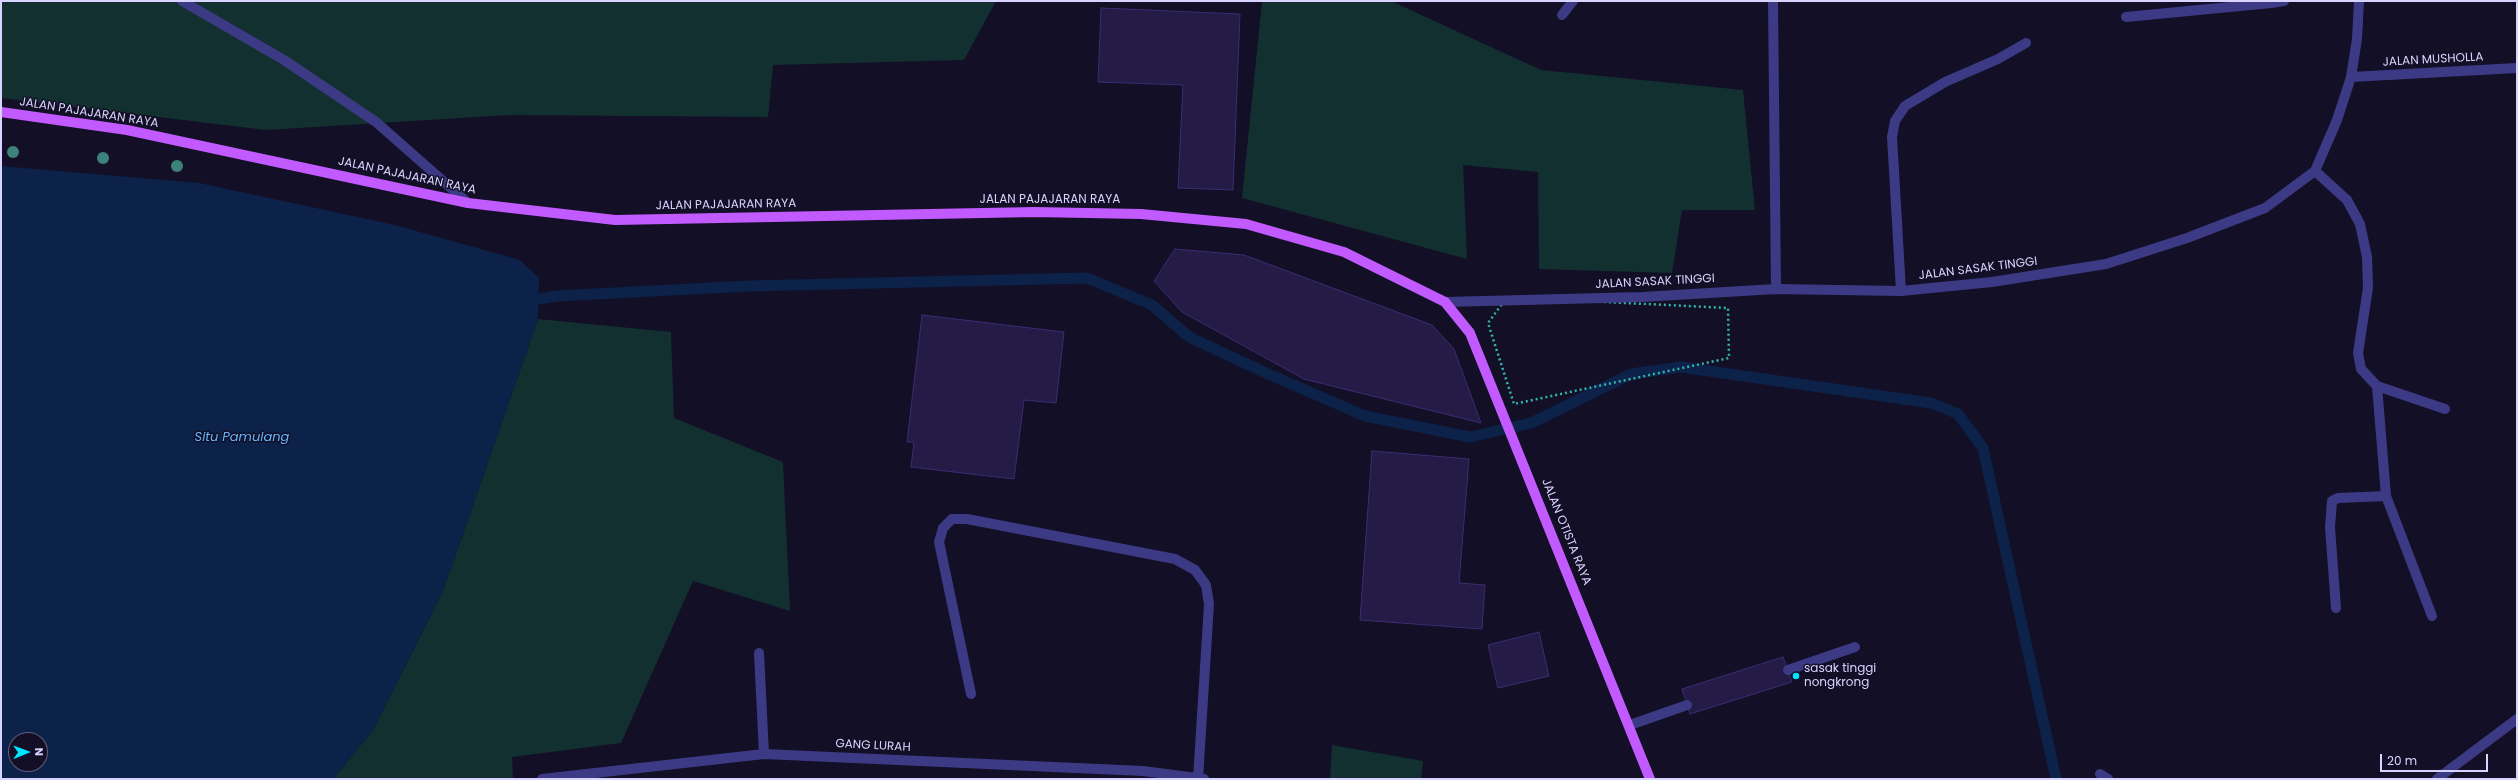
<!DOCTYPE html>
<style>
body{margin:0}
#map{position:relative;width:2518px;height:780px;overflow:hidden;background:#130f26;font-family:Poppins,sans-serif}
canvas{display:block}
.frame{position:absolute;inset:0;border:2px solid #d9d4ff;pointer-events:none}
.north{position:absolute;left:8px;top:732px;width:40px;height:40px;box-sizing:border-box;background:#130f26;border:1px solid #625e7d;border-radius:50%;rotate:89deg;font-size:11px;font-weight:700;line-height:16px;text-align:center;color:#d9d4ff}
.north::after{content:'';display:block;margin:auto;width:14px;height:18px;background:#00e5ff;clip-path:polygon(50% 0,100% 100%,50% 72%,0 100%)}
.scale{position:absolute;left:2380px;top:754px;width:108px;height:18px;box-sizing:border-box;border:2px solid #d9d4ff;border-top:0;padding-left:5px;font-size:12px;line-height:14px;white-space:nowrap;color:#d9d4ff;-webkit-text-stroke:3px #130f26;paint-order:stroke}
</style>
<div id="map">
<canvas width="2518" height="780"></canvas>
<div class="frame"></div>
<div class="north">N</div>
<div class="scale">20 m</div>
</div>
<script>
const g = document.querySelector('canvas').getContext('2d');
g.lineJoin = 'round';
function fill(path, color) { g.fillStyle = color; g.fill(path, 'evenodd'); }
const poly = rows => new Path2D(rows.map(r => 'M' + r).join(''));
function stroke(path, color, width, dash) { g.strokeStyle = color; g.lineWidth = width; g.lineCap = dash ? 'butt' : 'round'; g.setLineDash(dash || []); g.stroke(path); }
function write(font, color, halo, rows, align = 'center') {
  g.font = font + ' Poppins,sans-serif'; g.lineWidth = 3; g.setLineDash([]); g.textBaseline = 'middle'; g.strokeStyle = halo; g.fillStyle = color; for (const [text, x, y, turn = 0] of rows) {
    g.save(); g.translate(x, y); g.rotate((+turn || 0) * Math.PI / 180); g.textAlign = isNaN(turn) ? turn : align; if (halo) g.strokeText(text, 0, 0); g.fillText(text, 0, 0); g.restore();
  }
}
fill(poly([
 [1,1,996,1,964,60,773,65,768,117,510,115,266,130,1,98],
 [1262,1,1391,1,1541,70,1743,90,1755,210,1682,210,1672,273,1539,269,1538,172,1463,165,1467,259,1242,198],
 [538,319,671,332,674,418,783,462,790,611,693,581,621,743,512,757,513,779,333,779,373,730,443,591],
 [1332,745,1423,761,1421,779,1330,779]
]), '#12302f');
fill(poly([
 [1,166,199,183,395,225,520,260,539,278,538,319,443,591,373,730,333,779,1,779],
 [16,740,40,740,40,764,16,764]
]), '#0c2248');
stroke(poly([
 [525,301,557,296,749,286,1087,278,1152,305,1189,337,1266,373,1365,416,1470,437,1531,423,1631,374,1681,367,1931,403,1958,414,1983,448,2056,779]
]), '#0c2248', 11);
const building = poly([
 [1101,8,1240,14,1233,190,1178,188,1183,85,1098,82,1101,8],
 [1175,249,1244,255,1432,325,1454,349,1481,423,1304,379,1182,312,1154,281,1175,249],
 [922,315,1064,332,1056,403,1024,400,1014,479,911,467,914,442,907,442,922,315],
 [1372,451,1469,459,1459,583,1485,585,1482,629,1360,620,1372,451],
 [1539,632,1549,676,1498,688,1488,645,1539,632],
 [1783,657,1792,682,1690,714,1682,689,1783,657]
]);
fill(building, '#241b47');
stroke(building, '#3b2d73', 1);
stroke(poly([
 [1524,298,1728,308,1729,358,1514,404,1488,323,1502,304,1524,298]
]), '#2fb8b0', 2.5, [2, 3]);
stroke(poly([
 [182,1,284,60,376,122,468,203],
 [759,653,764,754],
 [1788,670,1855,647],
 [1630,725,1687,705]
]), '#3d3a85', 10);
stroke(poly([
 [1773,1,1776,289],
 [2271,3,2284,1],
 [1562,15,1573,1],
 [2126,17,2271,3,2270,1],
 [2351,77,2517,68],
 [2315,171,2347,200,2360,224,2367,257,2368,288,2358,353,2361,369,2377,386,2445,409],
 [1901,291,1892,137,1895,121,1905,106,1945,82,1998,59,2026,43],
 [2377,386,2386,496,2432,616],
 [2336,608,2330,527,2332,501,2338,498,2386,496],
 [971,694,939,542,943,528,952,519,967,519,1175,559,1195,570,1206,585,1209,604,1198,779],
 [2100,774,2108,779],
 [542,779,764,754,1143,771,1204,779],
 [2437,779,2517,719]
]), '#3d3a85', 10);
stroke(poly([
 [1445,302,1642,297,1776,289,1901,291,1992,282,2106,264,2187,238,2265,208,2315,171,2337,120,2351,77,2357,39,2359,1]
]), '#3d3a85', 10);
stroke(poly([
 [1,112,127,130,468,203,615,220,1035,212,1141,214,1246,224,1344,252,1445,302,1470,333,1650,779]
]), '#c25bff', 10);
g.fillStyle = '#3d827b';
for (const [x, y] of [
 [13,152],
 [103,158],
 [177,166]
]) { g.beginPath(); g.arc(x, y, 6, 0, 2 * Math.PI); g.fill(); }
for (const [x, y, r, color] of [
 [1796,676,4,"#00e5ff"]
]) { const dot = new Path2D(); dot.arc(x, y, r, 0, 2 * Math.PI); g.fillStyle = color; g.fill(dot); stroke(dot, '#130f26', 1.5); }
write('12px', '#d9d4ff', '#130f26', [
 ["JALAN MUSHOLLA",2433,60,-3],
 ["JALAN PAJAJARAN RAYA",89,113,9],
 ["JALAN PAJAJARAN RAYA",407,176,12],
 ["JALAN PAJAJARAN RAYA",1050,200],
 ["JALAN PAJAJARAN RAYA",726,205,-1],
 ["JALAN SASAK TINGGI",1978,269,-7],
 ["JALAN SASAK TINGGI",1655,282,-3],
 ["JALAN OTISTA RAYA",1566,532,68],
 ["GANG LURAH",873,746,3]
]);
write('12px', '#d9d4ff', '#130f26', [
 ["sasak tinggi",1804,669],
 ["nongkrong",1804,683]
], 'left');
write('italic 13px', '#62b6ff', '#130f26', [
 ["Situ Pamulang",242,438]
]);
</script>
